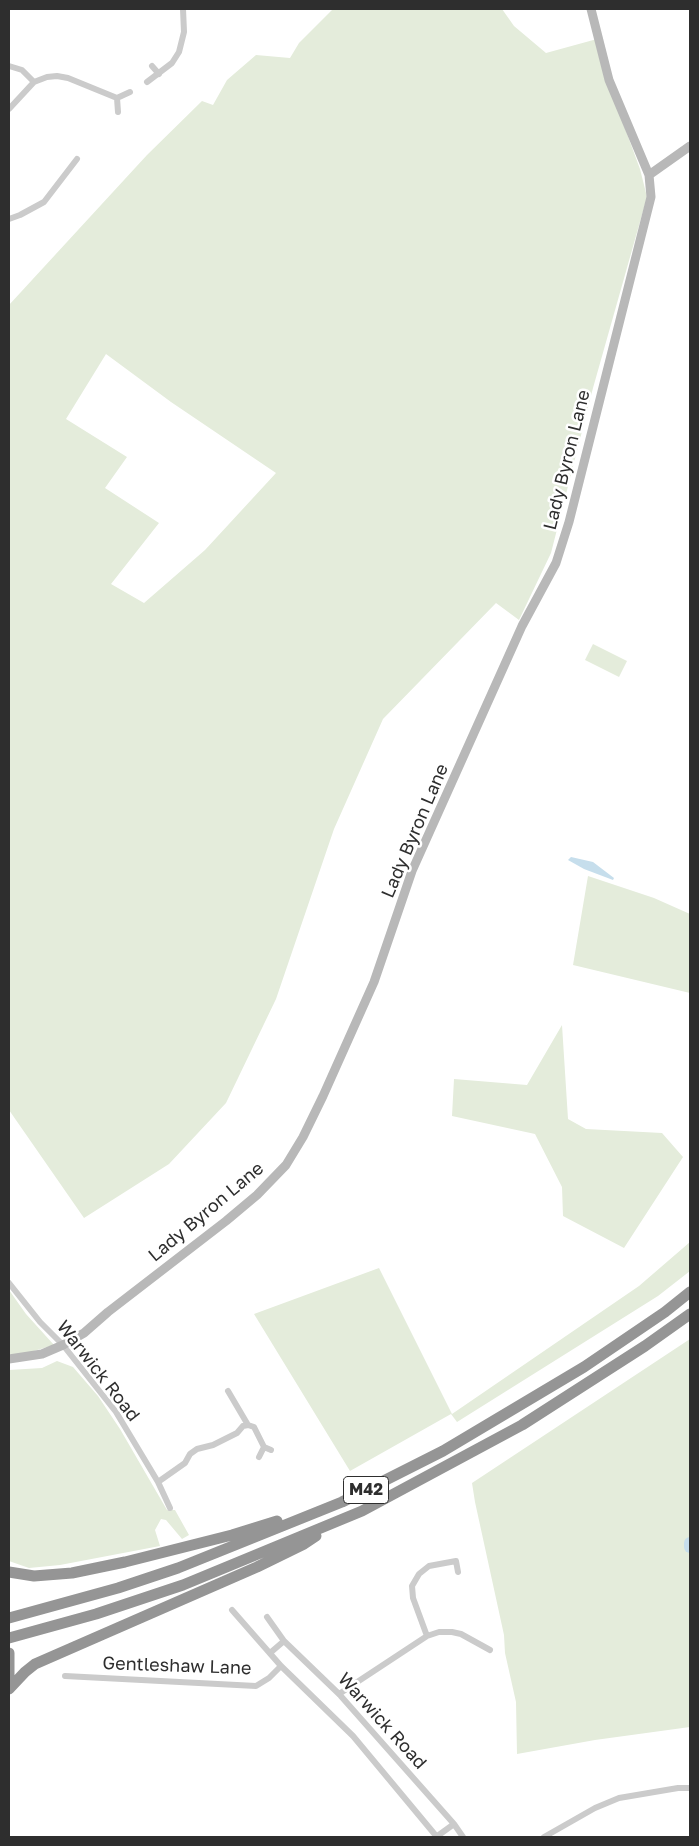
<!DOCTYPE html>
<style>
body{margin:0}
#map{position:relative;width:699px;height:1846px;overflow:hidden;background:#fff;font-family:"Golos Text",sans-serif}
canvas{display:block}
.frame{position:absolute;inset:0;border:10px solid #2e2e2e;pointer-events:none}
</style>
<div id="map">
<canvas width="699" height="1846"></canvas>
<div class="frame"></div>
</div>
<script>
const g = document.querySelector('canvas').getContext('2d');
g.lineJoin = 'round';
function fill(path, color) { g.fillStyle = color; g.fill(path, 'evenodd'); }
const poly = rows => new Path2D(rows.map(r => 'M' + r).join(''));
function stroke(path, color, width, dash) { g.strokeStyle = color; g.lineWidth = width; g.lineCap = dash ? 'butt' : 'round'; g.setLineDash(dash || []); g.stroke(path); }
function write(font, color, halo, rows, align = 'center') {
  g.font = font + ' "Golos Text",sans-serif'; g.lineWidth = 5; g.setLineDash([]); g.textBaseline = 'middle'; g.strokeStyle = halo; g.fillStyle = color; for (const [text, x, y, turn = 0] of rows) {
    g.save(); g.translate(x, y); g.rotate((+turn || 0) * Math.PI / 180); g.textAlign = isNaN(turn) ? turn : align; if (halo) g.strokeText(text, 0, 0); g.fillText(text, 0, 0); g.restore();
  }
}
fill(poly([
 [333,9,502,9,514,26,546,53,597,39,603,69,640,169,647,197,593,388,551,553,519,620,496,603,383,719,334,829,276,999,226,1103,169,1164,84,1218,9,1110,9,305,147,155,202,101,213,105,227,80,256,55,290,58,299,43],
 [106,354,171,402,276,473,205,550,144,603,111,584,159,523,105,488,127,457,66,419],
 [593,644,627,661,619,677,585,660],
 [588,876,654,898,690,914,690,993,573,965],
 [562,1025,568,1119,586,1129,662,1133,683,1157,624,1248,563,1216,562,1187,535,1134,452,1116,454,1079,527,1085],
 [690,1242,690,1271,658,1296,457,1422,451,1414,350,1471,254,1314,379,1268,452,1414,639,1286],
 [9,1290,26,1314,54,1345,17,1356,9,1354],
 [690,1339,690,1727,595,1740,517,1754,516,1702,505,1653,504,1635,475,1502,472,1483],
 [57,1361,73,1367,98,1396,120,1429,167,1510,175,1510,189,1535,182,1539,166,1520,161,1519,155,1530,160,1546,60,1565,29,1568,9,1561,9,1370,42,1368]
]), '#e4ecdb');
fill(poly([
 [571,857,593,862,614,878,613,880,584,869,568,860]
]), '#c6deec');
stroke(poly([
 [690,1543,690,1547]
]), '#c6deec', 12);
stroke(poly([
 [9,66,22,70,34,82],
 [152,66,159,74],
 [147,82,172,63,179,52,184,32,183,9],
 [117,98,130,92],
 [9,109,34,82,47,77,57,76,68,78,117,98,118,112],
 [9,219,20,215,44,202,77,159],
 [9,1283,40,1322,63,1345,116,1412,158,1482,170,1508],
 [228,1391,248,1425],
 [259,1457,264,1447],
 [158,1482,185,1463,190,1454,197,1449,213,1445,237,1433,243,1426,248,1425,254,1427,264,1447,271,1450],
 [232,1610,281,1666,353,1736,437,1837],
 [267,1617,284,1641,339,1694,454,1824],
 [427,1636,439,1632,452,1632,461,1634,490,1650],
 [270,1653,284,1641],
 [65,1676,256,1686,269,1678,281,1666],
 [339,1694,427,1636,413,1598,412,1586,419,1574,429,1566,456,1561,458,1572],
 [436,1837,454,1824,463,1837],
 [544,1837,595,1808,619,1798,678,1788,690,1788]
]), '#cbcbcb', 6);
stroke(poly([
 [649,175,690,146],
 [9,1359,42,1354,63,1345,84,1333,108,1312,226,1221,257,1195,286,1165,303,1137,323,1096,374,982,412,871,522,626,556,563,569,522,651,197,649,175,609,80,591,9]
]), '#b8b8b8', 9);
stroke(poly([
 [9,1572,34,1576,72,1573,125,1562,232,1535,277,1521],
 [9,1618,118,1588,178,1568,342,1502,443,1451,584,1367,665,1312,690,1292],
 [9,1638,96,1614,183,1585,362,1511,522,1425,645,1346,690,1314],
 [9,1653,9,1677],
 [9,1689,25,1672,35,1664,257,1567,304,1544,316,1536]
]), '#959595', 11);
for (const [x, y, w] of [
 [366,1490,45]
]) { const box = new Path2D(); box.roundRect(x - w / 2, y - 13.5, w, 27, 4); g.fillStyle = '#fff'; g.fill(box); stroke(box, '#2e2e2e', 1); }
write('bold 16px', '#2e2e2e', null, [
 ["M42",366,1490]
]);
write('18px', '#2e2e2e', '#fff', [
 ["Lady Byron Lane",567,460,-76],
 ["Lady Byron Lane",415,831,-67],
 ["Lady Byron Lane",206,1212,-40],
 ["Warwick Road",98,1371,52],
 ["Gentleshaw Lane",177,1666,2],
 ["Warwick Road",382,1721,48]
]);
</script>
